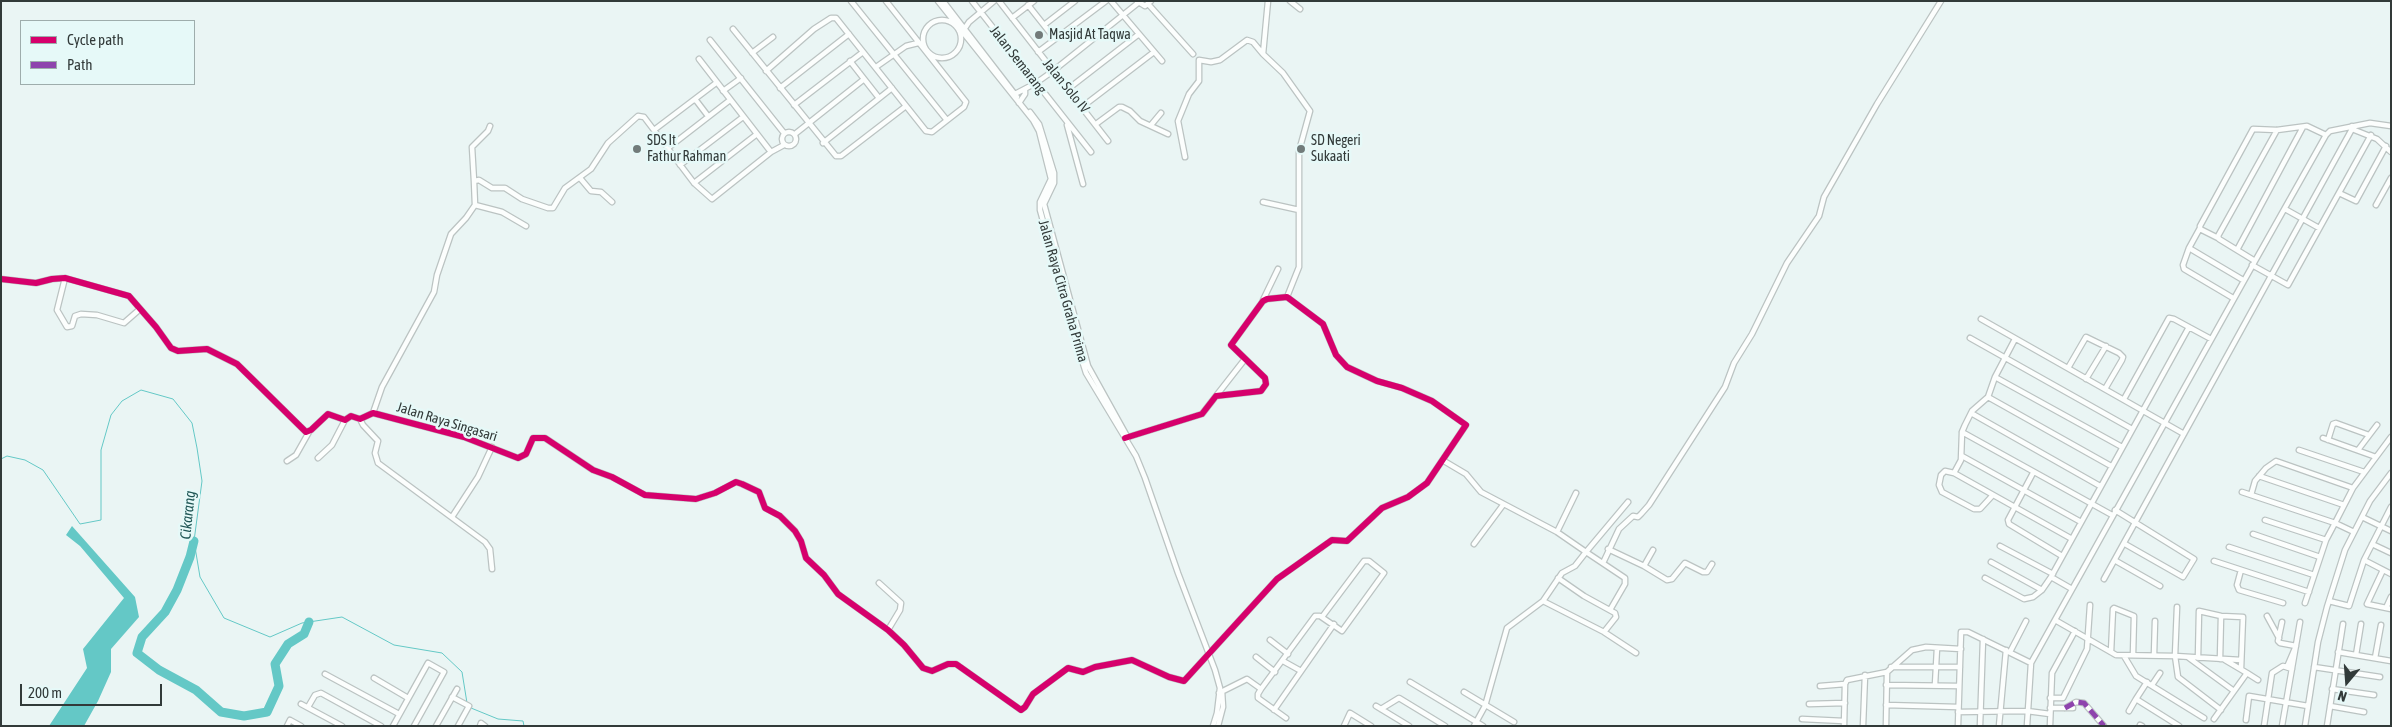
<!DOCTYPE html>
<style>
body{margin:0}
#map{position:relative;width:2392px;height:727px;overflow:hidden;background:#eaf5f4;font-family:"Asap Condensed",sans-serif}
canvas{display:block}
.frame{position:absolute;inset:0;border:2px solid #323a39;pointer-events:none}
.legend{position:absolute;left:20px;top:20px;width:175px;height:65px;box-sizing:border-box;background:#e6f9f8;border:1px solid #9eadac;margin:0;padding:6px 9px;list-style:none;font-size:15px;color:#323a39}
.legend li{display:flex;align-items:center;gap:10px;height:25px}
.legend b{width:25px;border:1px solid #9eadac}
.north{position:absolute;left:2322px;top:657px;width:50px;height:50px;-webkit-text-stroke:4px #e6f9f8;paint-order:stroke;rotate:198deg;font-size:14px;font-weight:700;line-height:20px;text-align:center;color:#323a39}
.north::after{content:'';display:block;margin:auto;width:18px;height:22px;background:#323a39;clip-path:polygon(50% 0,100% 100%,50% 72%,0 100%)}
.scale{position:absolute;left:20px;top:684px;width:142px;height:22px;box-sizing:border-box;border:2px solid #323a39;border-top:0;padding-left:6px;font-size:15px;line-height:18px;white-space:nowrap;color:#323a39;-webkit-text-stroke:4px #e6f9f8;paint-order:stroke}
</style>
<div id="map">
<canvas width="2392" height="727"></canvas>
<div class="frame"></div>
<ul class="legend">
<li><b style="height:6px;background:#d6006c"></b>Cycle path</li>
<li><b style="height:6px;background:#8e44ad"></b>Path</li>
</ul>
<div class="north">N</div>
<div class="scale">200 m</div>
</div>
<script>
const g = document.querySelector('canvas').getContext('2d');
g.lineJoin = 'round';
function fill(path, color) { g.fillStyle = color; g.fill(path, 'evenodd'); }
const poly = rows => new Path2D(rows.map(r => 'M' + r).join(''));
function stroke(path, color, width, dash) { g.strokeStyle = color; g.lineWidth = width; g.lineCap = dash ? 'butt' : 'round'; g.setLineDash(dash || []); g.stroke(path); }
function write(font, color, halo, rows, align = 'center') {
  g.font = font + ' "Asap Condensed",sans-serif'; g.lineWidth = 5; g.setLineDash([]); g.textBaseline = 'middle'; g.strokeStyle = halo; g.fillStyle = color; for (const [text, x, y, turn = 0] of rows) {
    g.save(); g.translate(x, y); g.rotate((+turn || 0) * Math.PI / 180); g.textAlign = isNaN(turn) ? turn : align; if (halo) g.strokeText(text, 0, 0); g.fillText(text, 0, 0); g.restore();
  }
}
fill(poly([
 [72,526,135,597,139,617,111,649,111,672,98,701,84,726,49,726,87,668,83,649,124,598,80,546,66,535]
]), '#64c8c6');
stroke(poly([
 [1,459,7,456,25,460,43,470,80,524,101,520,101,450,111,415,122,401,141,390,173,399,192,423,197,448,202,481,194,541,200,577,224,618,270,637,302,623,342,617,394,645,442,653,462,672,467,703],
 [471,708,498,719,523,721,524,726]
]), '#64c8c6', 1);
stroke(poly([
 [194,541,190,557,177,590,165,612,142,637,137,653,159,670,196,690,221,712,244,716,267,712,279,686,275,664,288,644,304,634,309,622]
]), '#64c8c6', 9);
const minor = poly([
 [851,1,946,119],
 [938,1,1033,120,1039,131,1051,179,1040,202,1040,210,1079,351,1086,373,1136,456,1145,478,1178,573,1215,670,1220,688,1217,713,1213,726],
 [943,1,1017,97],
 [972,1,1091,152],
 [999,1,1108,141],
 [1111,1,1162,61],
 [1137,1,1145,6,1151,1],
 [1268,1,1263,54,1283,73,1310,111,1299,151,1299,267,1287,297],
 [1290,1,1300,9],
 [1028,5,1055,39],
 [1149,5,1193,54],
 [1012,18,1034,1],
 '923 39a19 19 0 1 1 38 0a19 19 0 1 1-38 0Z',
 [1044,25,1075,1],
 [733,29,836,156,841,156,906,106],
 [963,31,969,22,994,1],
 [710,40,784,133],
 [1038,52,1106,1],
 [752,53,773,37],
 [699,59,771,152],
 [850,61,879,98],
 [876,67,906,46,918,43],
 [766,71,814,29,831,18,836,18,926,131,932,132,964,107,966,102,886,1],
 [780,88,849,34],
 [1068,89,1139,34],
 [723,91,741,78],
 [1013,95,1036,83,1053,71,1138,3],
 [695,99,708,116],
 [1019,103,1025,94,1025,90],
 [794,105,863,52],
 [1082,107,1154,52],
 [1030,112,1039,124,1054,173,1054,183,1044,204,1088,366,1128,438],
 [1096,124,1119,107,1122,107,1130,111,1140,121,1168,134],
 [1067,125,1083,184],
 [1151,125,1161,113],
 [2352,126,2352,129,2377,139,2391,152],
 [654,130,716,83],
 '782 139a7 7 0 1 1 14 0a7 7 0 1 1-14 0Z',
 [795,134,863,80],
 [2326,135,2330,131,2370,123,2391,126],
 [823,143,892,88],
 [668,148,730,100],
 [1185,157,1178,121,1189,94,1199,81,1199,60,1211,62,1220,60,1247,40,1253,42,1263,54],
 [680,165,743,117],
 [580,178,591,191,601,192,612,202],
 [474,181,472,147,488,131,490,126],
 [694,183,757,134],
 [2339,193,2356,201,2386,146],
 [1263,202,1299,210],
 [475,205,502,212,526,226],
 [2376,205,2391,178],
 [2285,209,2319,228],
 [2200,228,2189,248,2183,265,2184,269,2233,298],
 [2218,238,2200,229,2200,226,2253,129,2277,130,2307,126,2326,135,2255,261],
 [2189,248,2243,280],
 [2237,250,2303,127],
 [2252,265,2288,285,2371,135],
 [65,278,57,310,67,327,72,326,75,316,81,314,97,315,124,323,140,309],
 [1,279,36,283,52,279,65,278,129,296,156,327,171,348,178,351,207,349,237,364,306,432,311,430,328,414,345,420,351,416,360,419,373,413,464,437,518,458,526,454,533,438,545,438,593,470,612,477,645,495,696,499,715,493,736,482,742,484,759,492,765,508,780,516,795,531,801,541,806,558,824,575,838,594,888,630,904,645,923,668,932,671,948,664,956,664,1021,710,1025,707,1033,694,1068,668,1083,672,1095,667,1132,660,1169,677,1184,681,1277,579,1332,540,1347,541,1382,508,1408,497,1427,483,1466,425,1432,401,1402,388,1377,381,1347,367,1336,355,1323,324,1287,297,1267,299,1263,301,1231,345,1265,378,1266,384,1261,391,1216,396,1202,414,1125,438],
 [1263,300,1278,269],
 [1981,319,2184,434],
 [1970,338,2132,429],
 [2068,368,2086,337,2119,353,2123,357,2122,360,2105,389],
 [1995,377,2122,447],
 [2086,379,2106,346],
 [1216,396,1245,359],
 [1988,397,2111,466],
 [2124,399,2169,318,2174,319,2211,339],
 [373,413,382,387,434,292,437,275,451,234,466,218,475,205,474,181,479,180,492,188,505,188,522,199,548,208,553,208,565,188,591,169,608,143,638,116,644,117,694,183,712,199,771,152,784,145],
 [1971,413,2100,486],
 [360,419,363,425,378,441,375,453,378,463,485,542,490,549,492,569],
 [1962,432,2112,515],
 [2323,438,2376,457],
 [2328,440,2333,424,2336,423,2369,435],
 [2299,450,2364,472],
 [2358,450,2377,425],
 [1962,456,2081,522],
 [318,458,332,445,345,420],
 [287,461,296,455,309,432],
 [1444,461,1466,474,1481,492,1557,532,1586,552,1575,566,1562,573,1543,601,1507,628,1485,706,1474,726],
 [1954,473,1961,460,1962,432,1965,425,1972,411,1988,397,1995,377,2015,339],
 [2033,473,2008,520,2009,524,2062,556],
 [2259,476,2344,505],
 [2242,492,2335,523,2354,532],
 [2251,495,2255,481,2266,468,2276,461,2353,488],
 [1992,496,1980,509,1974,509,1942,492,1939,485,1941,475,1945,471,1954,473,2072,539],
 [2115,510,2194,559,2183,577,2125,544],
 [452,517,478,477,492,447],
 [2362,517,2391,531],
 [2265,520,2326,540],
 [1557,532,1576,493],
 [2253,534,2320,557],
 [1474,544,1503,505],
 [2372,544,2391,553],
 [2000,546,2053,574],
 [2229,547,2314,575],
 [1608,549,1644,566,1667,580,1672,579,1685,563,1703,572,1707,572,1712,564],
 [2364,560,2391,574],
 [2116,561,2160,586],
 [2214,561,2309,592],
 [1991,562,2042,590],
 [1603,563,1619,529,1633,516,1638,517,1641,514,1649,505,1725,387,1734,363,1752,334,1787,263,1819,216,1824,197,1877,104,1941,1],
 [1644,566,1653,550],
 [2241,570,2237,585,2239,590,2283,603],
 [2383,570,2367,604,2391,609],
 [2051,577,2072,589],
 [1558,578,1584,596,1615,613,1616,617,1604,632],
 [1985,578,2024,599,2033,597,2042,590,2051,577,2189,327],
 [2104,579,2352,129],
 [879,583,901,603,900,610,888,630],
 [1543,601,1604,632,1636,653],
 [2329,601,2349,606,2364,560,2391,507],
 [2305,603,2326,540,2335,523,2353,488,2391,437],
 [2177,607,2175,656,2178,677,2221,710],
 [2386,608,2391,597],
 [1610,610,1625,584,1625,578,1586,552,1628,502],
 [2267,616,2279,638],
 [2055,620,2116,655,2175,656,2241,660],
 [2282,622,2278,641,2280,643,2296,646,2287,667],
 [1270,640,1288,654],
 [2010,652,2026,621],
 [2111,652,2113,609,2114,608,2134,616,2133,655],
 [2338,652,2391,661],
 [2154,655,2155,621],
 [2356,655,2361,624],
 [2124,656,2136,676,2204,718],
 [1256,657,1275,672],
 [2189,658,2234,691],
 [2198,658,2199,611,2221,616,2243,617,2241,669],
 [2375,658,2381,625],
 [2220,659,2221,616],
 [1283,661,1301,671],
 [1891,667,1960,667],
 [2314,667,2380,677],
 [2247,673,2258,680],
 [325,674,399,714],
 [374,678,408,698],
 [1410,682,1483,726],
 [2147,682,2136,699,2179,726],
 [1886,685,1959,686],
 [1935,685,1937,648],
 [2152,685,2160,673],
 [1820,686,1845,684],
 [2332,689,2374,695],
 [1464,692,1514,722],
 [1219,693,1247,679,1261,689],
 [452,697,469,706,458,726],
 [2050,698,2063,698,2087,649,2090,605],
 [301,704,342,726],
 [1809,704,1845,703],
 [1886,705,1958,707],
 [1376,706,1409,726],
 [2330,706,2364,712],
 [308,707,315,695,321,693,381,726],
 [2050,708,2073,708],
 [2065,708,2076,702,2084,703,2104,726],
 [1381,709,1399,698,1445,726],
 [1274,710,1334,624],
 [2129,711,2136,699],
 [1958,712,2027,711,2050,714],
 [1286,718,1258,698,1258,694,1261,689,1315,616,1320,616,1342,631,1384,573,1369,561,1364,561,1322,617],
 [1802,719,1844,721],
 [2214,719,2247,673,2225,660],
 [2246,720,2249,696,2308,706],
 [2140,725,2142,726],
 [287,726,290,720,301,726],
 [393,726,428,663,444,672,414,726],
 [436,726,457,689],
 [480,726,481,723,485,726],
 [1218,726,1223,707,1222,691],
 [1344,726,1350,713,1371,726],
 [1844,726,1845,684,1847,680,1887,672,1912,650,1926,647,1961,649],
 [1863,726,1865,675],
 [1886,726,1887,672],
 [1958,726,1961,632,1968,632,2031,663],
 [1980,726,1983,639],
 [1999,726,2006,650],
 [2027,726,2031,663,2255,261,2219,239,2218,236,2277,130],
 [2050,726,2052,673,2075,631],
 [2264,726,2272,673,2283,666,2292,669],
 [2282,726,2300,622],
 [2305,726,2318,642,2327,607,2345,550,2370,501,2391,473],
 [2327,726,2343,624]
]);
stroke(minor, '#bbc3c2', 7);
stroke(minor, '#fcfefd', 4.5);
stroke(poly([
 [2065,708,2076,702,2084,703,2104,726]
]), '#8e44ad', 5, [10, 5]);
stroke(poly([
 [1,279,36,283,52,279,65,278,129,296,156,327,171,348,178,351,207,349,237,364,306,432,311,430,328,414,345,420,351,416,360,419,373,413,464,437,518,458,526,454,533,438,545,438,593,470,612,477,645,495,696,499,715,493,736,482,742,484,759,492,765,508,780,516,795,531,801,541,806,558,824,575,838,594,888,630,904,645,923,668,932,671,948,664,956,664,1021,710,1025,707,1033,694,1068,668,1083,672,1095,667,1132,660,1169,677,1184,681,1277,579,1332,540,1347,541,1382,508,1408,497,1427,483,1466,425,1432,401,1402,388,1377,381,1347,367,1336,355,1323,324,1287,297,1267,299,1263,301,1231,345,1265,378,1266,384,1261,391,1216,396,1202,414,1125,438]
]), '#d6006c', 6);
for (const [x, y, r, color] of [
 [1039,35,5,"#727b7a"],
 [637,149,5,"#727b7a"],
 [1301,149,5,"#727b7a"]
]) { const dot = new Path2D(); dot.arc(x, y, r, 0, 2 * Math.PI); g.fillStyle = color; g.fill(dot); stroke(dot, '#e6f9f8', 2); }
write('14px', '#323a39', '#e6f9f8', [
 ["Masjid At Taqwa",1049,35],
 ["SDS It",647,141],
 ["Fathur Rahman",647,157],
 ["SD Negeri",1311,141],
 ["Sukaati",1311,157]
], 'left');
write('14px', '#323a39', '#e6f9f8', [
 ["Jalan Semarang",1018,60,52],
 ["Jalan Solo IV",1066,86,51],
 ["Jalan Raya Citra Graha Prima",1063,291,74],
 ["Jalan Raya Singasari",447,422,17]
]);
write('italic 15px', '#215756', '#e6f9f8', [
 ["Cikarang",188,515,-84]
]);
</script>
